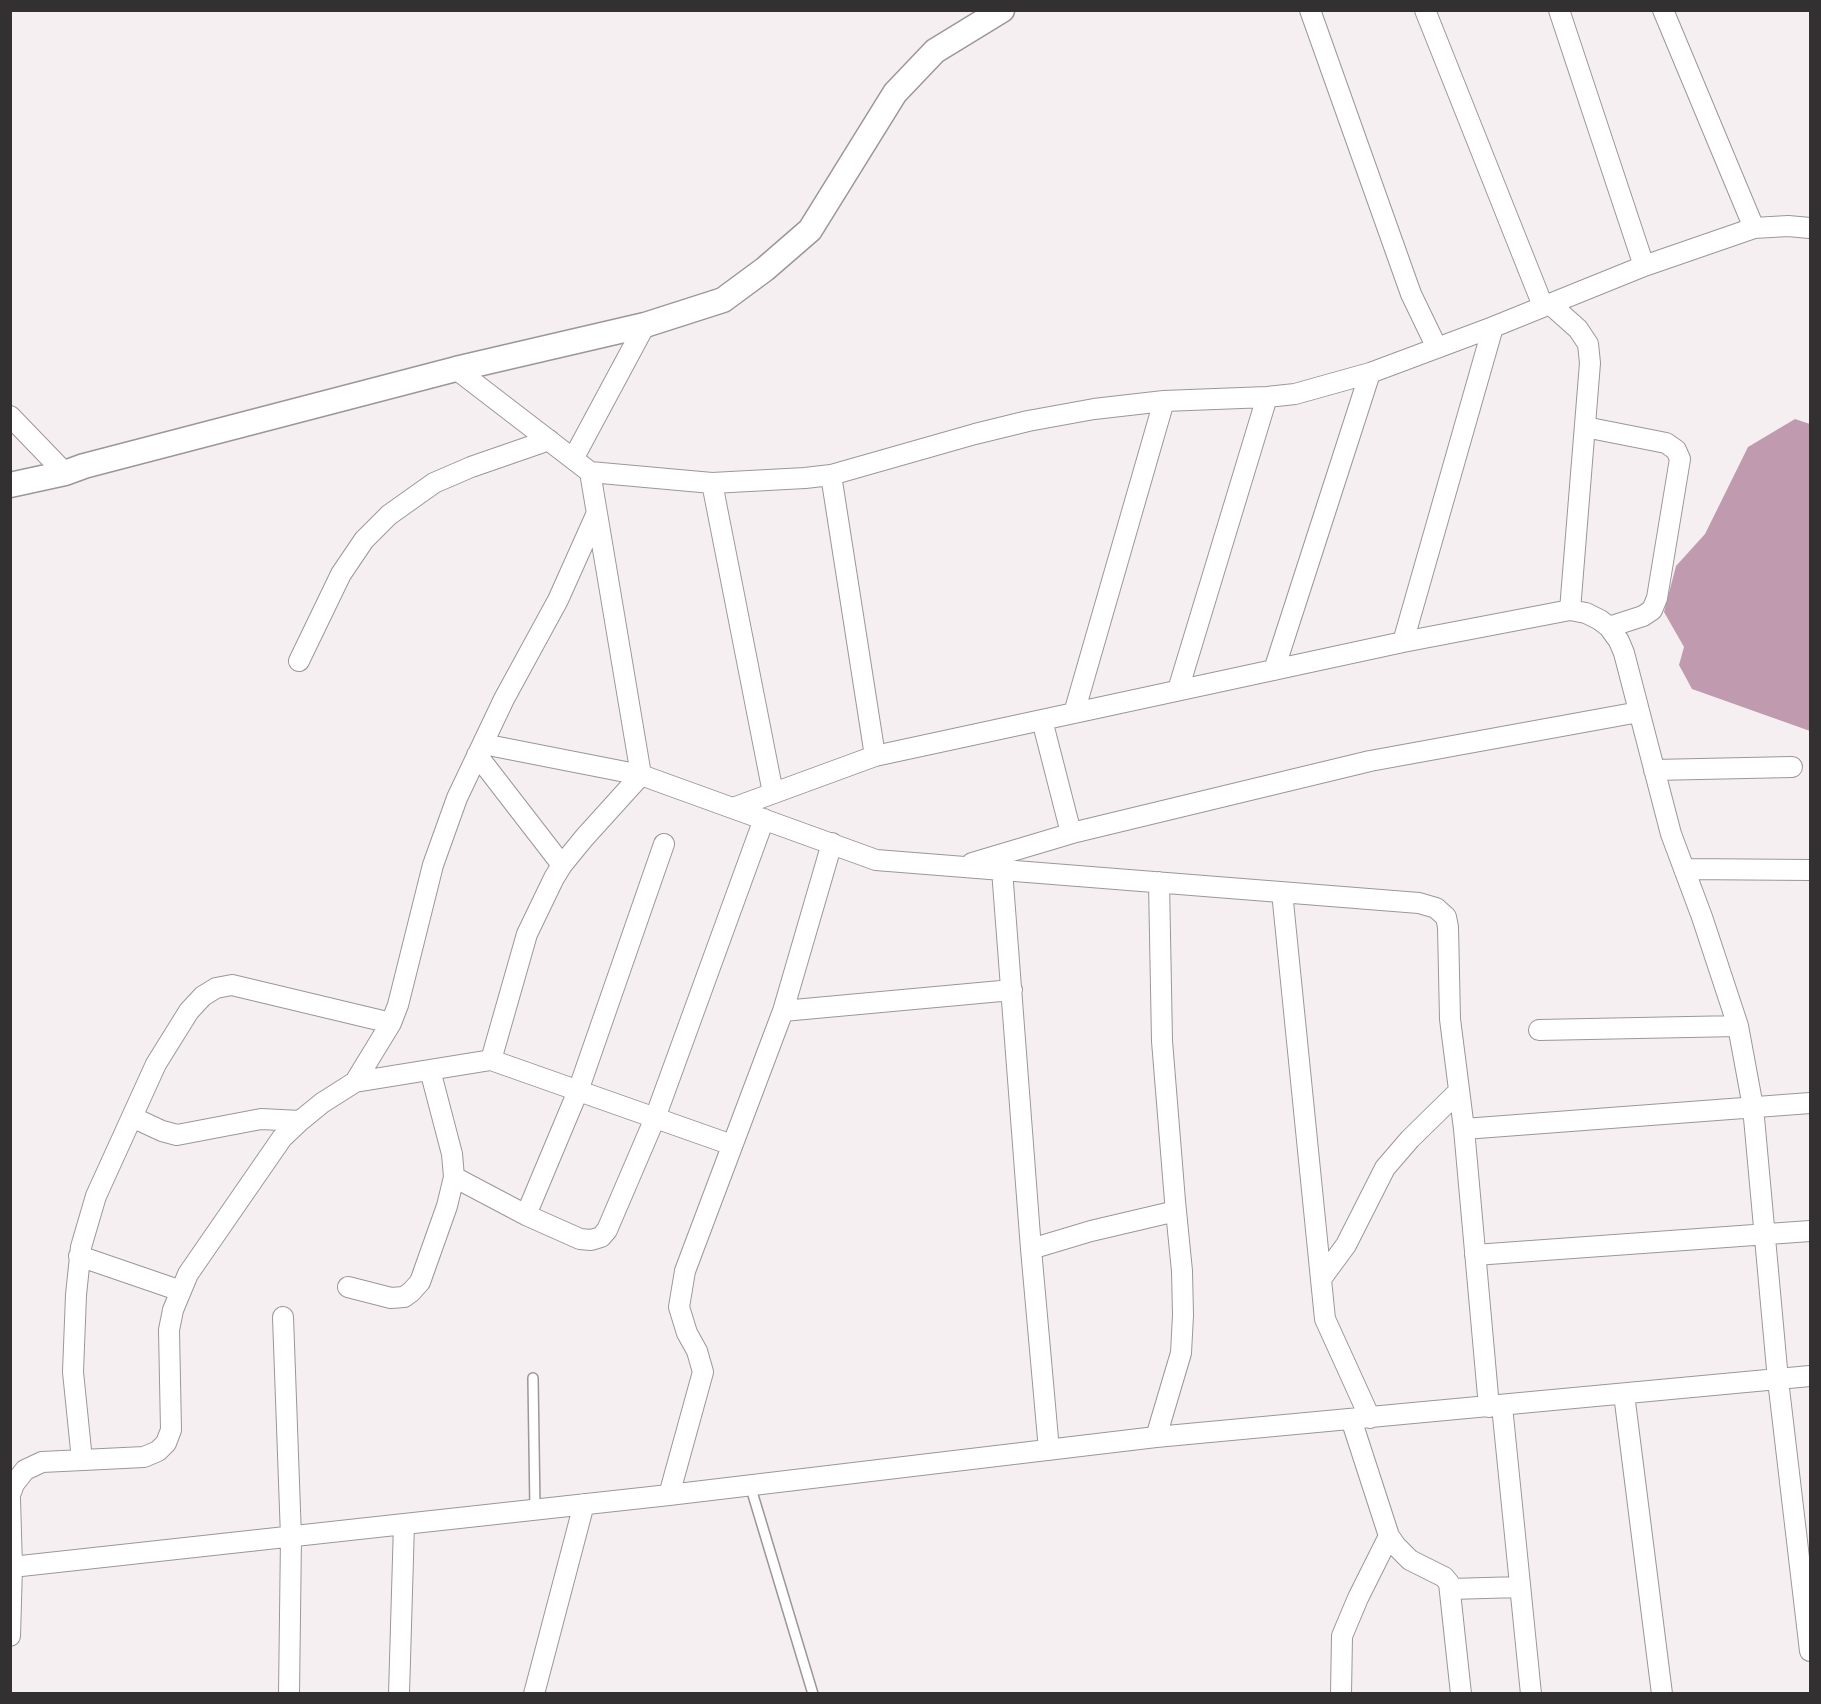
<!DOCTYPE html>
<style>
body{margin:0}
#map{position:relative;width:1821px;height:1704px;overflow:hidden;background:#f6eff2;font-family:"DM Sans",sans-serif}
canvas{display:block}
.frame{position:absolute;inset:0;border:12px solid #333032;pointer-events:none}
</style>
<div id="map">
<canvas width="1821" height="1704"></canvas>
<div class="frame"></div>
</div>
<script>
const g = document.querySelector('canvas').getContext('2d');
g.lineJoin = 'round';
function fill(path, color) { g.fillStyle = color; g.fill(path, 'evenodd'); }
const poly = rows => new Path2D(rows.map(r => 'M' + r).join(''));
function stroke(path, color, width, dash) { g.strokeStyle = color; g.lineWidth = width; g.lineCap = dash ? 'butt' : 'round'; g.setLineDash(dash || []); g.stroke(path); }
fill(poly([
 [1795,419,1810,424,1810,731,1692,689,1679,665,1684,647,1664,612,1676,566,1705,534,1748,447]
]), '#c09baf');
const service = poly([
 [533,1378,535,1510],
 [750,1485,813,1694]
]);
const minor = poly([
 [1310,10,1411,294,1437,348],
 [1425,10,1543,306],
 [1559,10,1644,266],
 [1663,10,1754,228],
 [1550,304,1578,329,1588,344,1590,363,1570,610],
 [456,369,590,472],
 [10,416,65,473],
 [1585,427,1666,443,1676,450,1680,459,1657,598,1652,610,1643,616,1609,627],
 [573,459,645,325],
 [831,475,875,756,1403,642,1570,610,1586,613,1600,620,1609,627,1619,641,1624,653,1671,834,1702,917,1738,1026],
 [712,483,773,793],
 [1403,642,1493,327],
 [299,661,341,574,364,540,389,515,434,483,471,467,549,440],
 [1274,670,1370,373],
 [1178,690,1267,397],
 [1074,713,1164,401],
 [1042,720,1071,833],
 [483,744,641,775,590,472,712,483,805,478,831,475,975,434,1028,421,1094,409,1164,401,1267,397,1295,394,1370,373,1493,327,1644,266,1754,228,1788,226,1810,228],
 [477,755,562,865],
 [1654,770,1792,767],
 [733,808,875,756],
 [832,843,783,1011,1012,990],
 [972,863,1076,832,1370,761,1639,712],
 [1684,869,1810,870],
 [1002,870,1031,1249,1049,1450],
 [1282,892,1325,1319,1370,1418],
 [1539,1030,1738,1026,1753,1107,1778,1380,1810,1651],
 [491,1060,732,1145],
 [355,1082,391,1023,398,1005,433,865,457,798,504,699,558,600,596,515],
 [132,1117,162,1131,177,1135,261,1119,300,1121],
 [1464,1129,1810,1103],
 [454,1177,526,1215,580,1239,591,1240,601,1237,607,1230,655,1118,764,819],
 [526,1215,578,1091,664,844],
 [1031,1249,1091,1231,1176,1211],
 [1475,1255,1810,1231],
 [79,1256,181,1291],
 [1321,1279,1346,1245,1385,1168,1410,1139,1459,1091],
 [348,1287,391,1298,404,1297,411,1292,420,1282,447,1206,454,1177,452,1154,430,1070],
 [283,1317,291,1537,289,1694],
 [1624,1394,1662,1694],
 [1502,1406,1531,1694],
 [1351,1419,1389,1536,1396,1546,1410,1560,1444,1577,1449,1583,1461,1694],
 [1156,1437,1181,1353,1183,1315,1182,1271,1175,1201,1162,1041,1159,882],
 [82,1460,73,1372,76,1295,81,1247,96,1196,156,1064,189,1011,203,996,216,988,232,985,391,1023],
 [10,1495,14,1484,25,1470,42,1462,144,1457,158,1451,166,1443,171,1430,169,1330,173,1310,188,1274,282,1138,300,1121,322,1103,355,1082,491,1060,527,934,554,878,562,865,584,838,641,775,876,860,1419,903,1436,908,1446,917,1448,927,1450,1019,1464,1129,1489,1407],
 [669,1495,703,1372,697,1351,687,1333,679,1307,685,1271,783,1011],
 [10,1499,12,1567,669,1495,1156,1437,1810,1376],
 [1450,1589,1520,1587],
 [10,1636,12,1567],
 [399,1694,404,1524],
 [534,1694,584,1504],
 [1341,1694,1342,1636,1358,1598,1389,1536]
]);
const tertiary = poly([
 [10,485,65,473,84,466,456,369,645,325,723,300,765,269,810,230,895,93,935,51,1002,10]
]);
stroke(service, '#9d9699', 12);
stroke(minor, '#9d9699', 22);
stroke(tertiary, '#9d9699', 27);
stroke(service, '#fff', 9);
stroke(minor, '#fff', 20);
stroke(tertiary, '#fff', 24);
</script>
